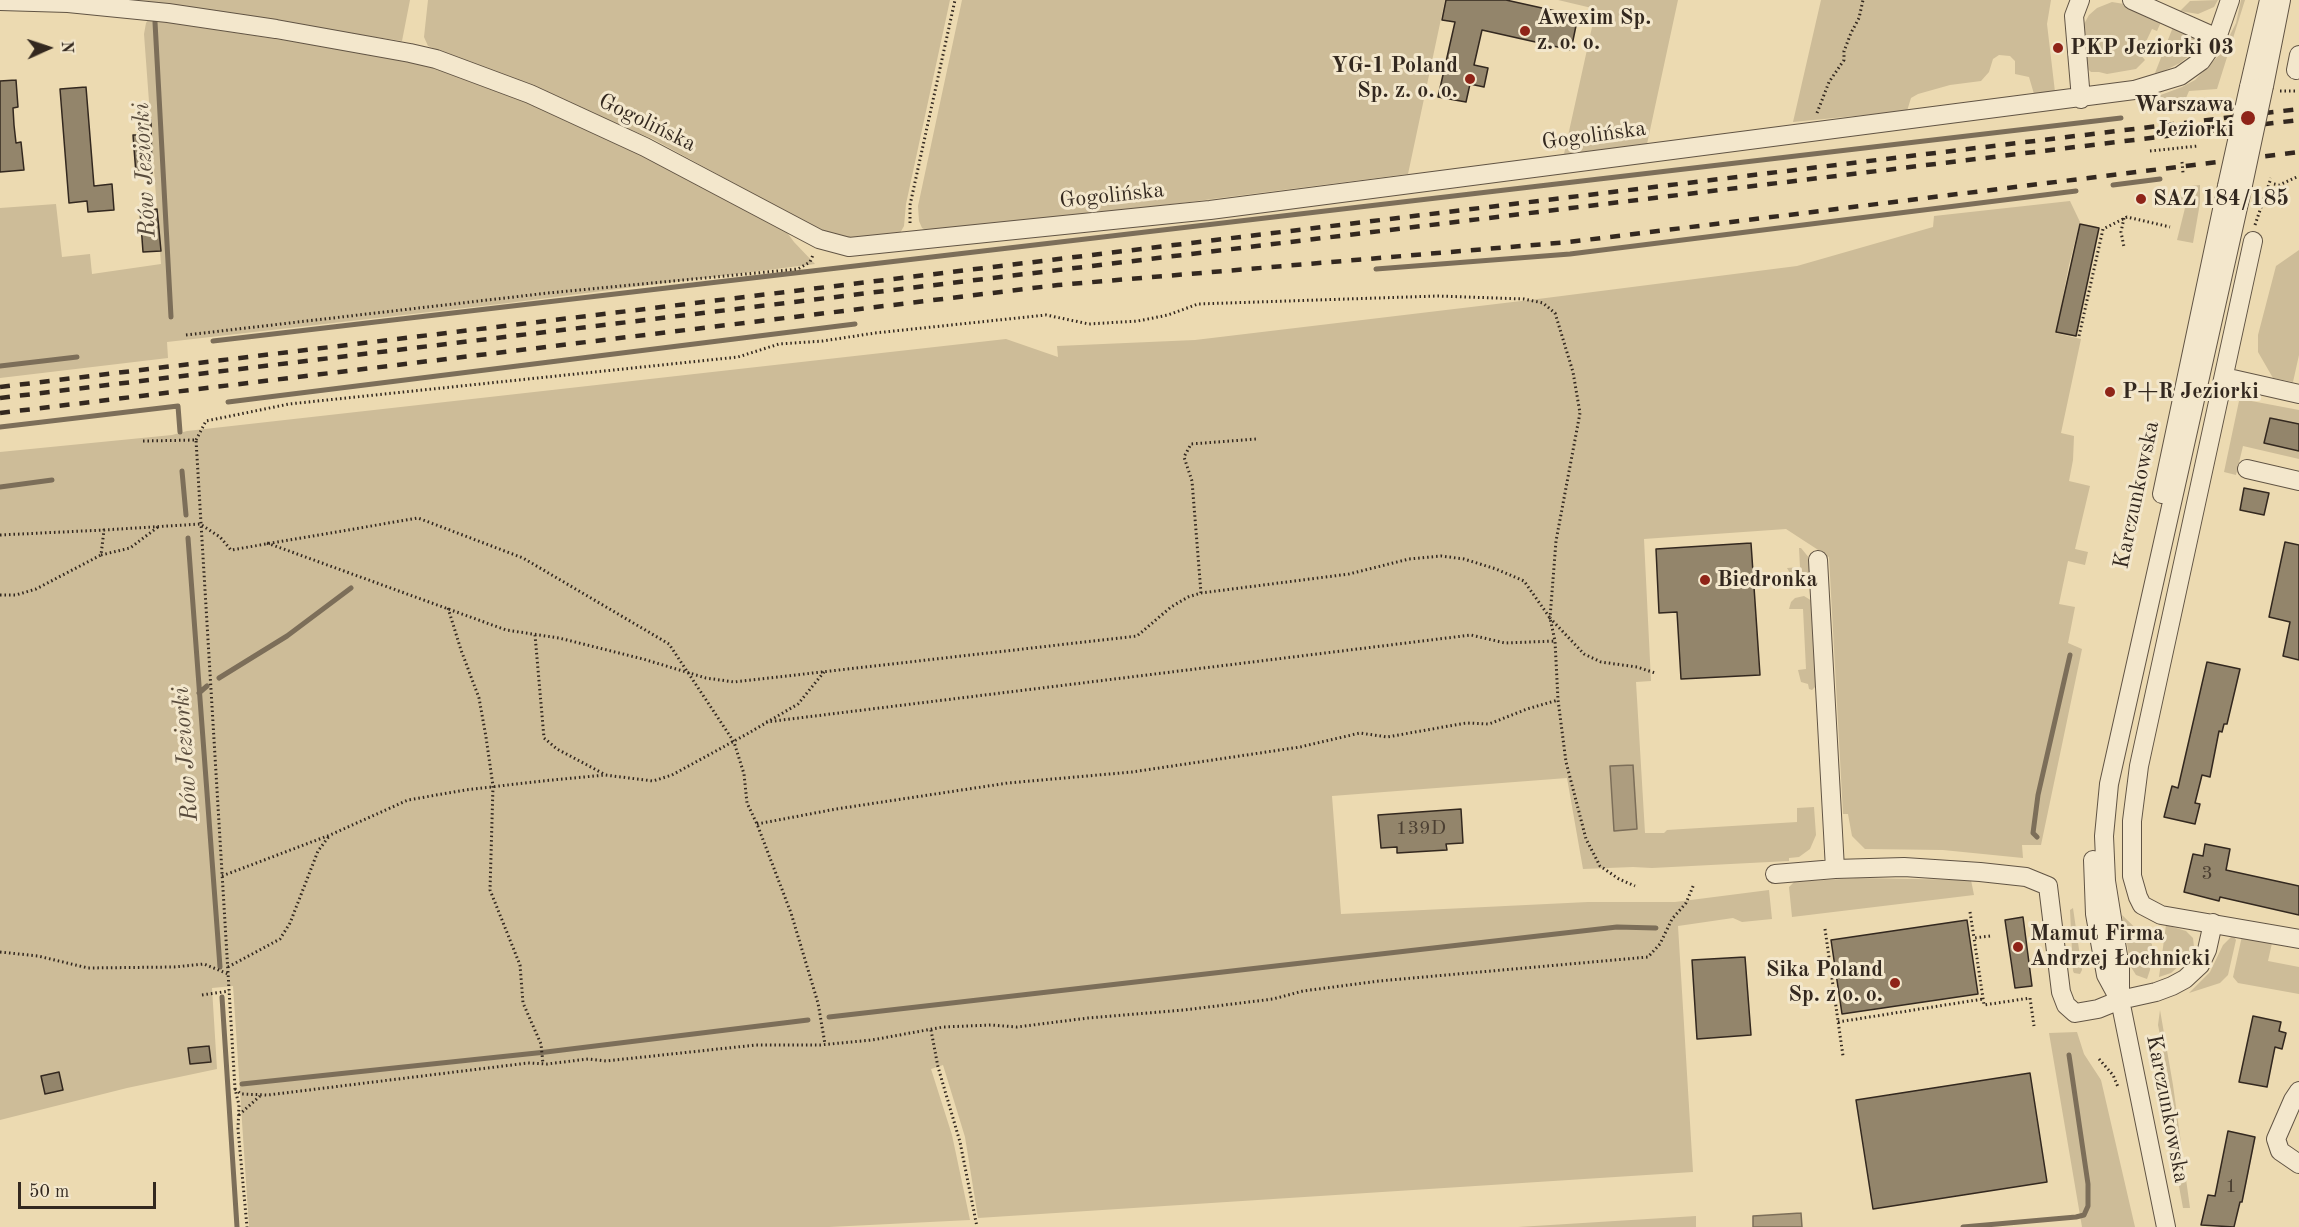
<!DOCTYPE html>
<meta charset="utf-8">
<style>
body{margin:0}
#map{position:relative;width:2299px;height:1227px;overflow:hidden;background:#ecdab1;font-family:"Old Standard TT",serif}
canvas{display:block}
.north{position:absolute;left:18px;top:18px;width:60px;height:60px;-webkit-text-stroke:4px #f3e7cc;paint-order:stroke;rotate:87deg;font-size:16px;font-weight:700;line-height:24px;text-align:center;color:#33281f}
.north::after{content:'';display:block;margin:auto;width:21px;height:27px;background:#33281f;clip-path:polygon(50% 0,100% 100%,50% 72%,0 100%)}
.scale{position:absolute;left:18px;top:1182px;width:138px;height:27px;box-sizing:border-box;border:3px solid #33281f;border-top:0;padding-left:8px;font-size:18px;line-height:21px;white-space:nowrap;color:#33281f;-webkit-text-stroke:4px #f3e7cc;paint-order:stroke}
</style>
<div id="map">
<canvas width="2299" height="1227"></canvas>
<div class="north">N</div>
<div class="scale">50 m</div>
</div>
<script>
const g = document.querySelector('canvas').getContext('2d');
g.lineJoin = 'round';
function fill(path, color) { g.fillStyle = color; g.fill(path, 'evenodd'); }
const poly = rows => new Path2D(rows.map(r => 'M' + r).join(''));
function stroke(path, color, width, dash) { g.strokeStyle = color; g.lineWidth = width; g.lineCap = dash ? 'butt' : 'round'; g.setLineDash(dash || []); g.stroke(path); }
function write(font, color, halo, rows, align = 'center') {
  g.font = font + ' "Old Standard TT",serif'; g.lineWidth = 6; g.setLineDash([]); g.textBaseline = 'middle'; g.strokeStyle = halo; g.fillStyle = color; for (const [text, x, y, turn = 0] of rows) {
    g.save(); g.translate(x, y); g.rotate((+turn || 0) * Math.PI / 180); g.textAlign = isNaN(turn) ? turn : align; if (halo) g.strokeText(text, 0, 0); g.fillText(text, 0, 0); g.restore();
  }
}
fill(poly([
 [123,0,410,0,402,41],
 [428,0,950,0,906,204,904,226,899,235,858,240,833,235,807,223,653,139,428,46,424,37],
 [962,0,1445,0,1408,174,1009,225,928,231,922,228,919,221,918,206],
 [1558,0,1678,0,1647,144,1564,154,1596,9],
 [1821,0,2051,0,2047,24,2055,92,2034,94,2029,77,2015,74,2015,61,2010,56,1999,55,1993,59,1989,72,1981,81,1950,85,1918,94,1911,98,1907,111,1793,122],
 [2218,0,2214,7,2198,14,2180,11,2190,1],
 [2241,0,2245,0,2217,89,2189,91,2186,98,2159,101,2158,96,2182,87,2195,80,2221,53,2236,23],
 [2112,2,2124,4,2161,22,2157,31,2152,29,2140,54,2145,60,2136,69,2107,74,2099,72,2091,72,2086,67,2084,24,2089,15,2097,8],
 [150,17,161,17,190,26,421,61,579,121,780,223,794,242,815,264,508,303,167,342,168,358,0,378,0,208,56,204,62,257,90,254,92,274,161,264,144,34,146,23],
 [2173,27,2200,39,2202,42,2190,55,2180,63,2162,72,2155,73],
 [2200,185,2200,203,2193,243,2177,240,2185,208,2178,206,2182,190,2183,187],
 [2070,201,2080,222,2069,265,2056,333,2081,339,2061,433,2074,436,2073,460,2069,481,2090,486,2075,549,2088,552,2085,565,2068,561,2059,604,2075,607,2068,643,2082,649,2041,845,2022,845,2023,858,1943,850,1865,849,1852,836,1848,814,1843,814,1829,557,1786,529,1644,539,1651,681,1636,682,1645,833,1664,833,1667,830,1797,822,1797,808,1814,807,1816,835,1810,849,1799,857,1789,858,1789,861,1652,868,1633,867,1583,869,1567,778,1332,796,1341,914,1588,902,1675,902,1769,890,1772,919,1742,922,1733,918,1678,926,1693,1172,978,1218,965,1137,943,1065,931,1069,952,1135,970,1220,829,1227,249,1227,233,986,212,988,217,1069,127,1088,0,1120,0,452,172,435,187,431,1006,339,1058,357,1057,346,1195,340,1538,299,1797,266,1933,227,1934,216],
 [2299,250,2299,355,2293,382,2273,378,2258,352,2258,335,2276,266],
 [2246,400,2299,410,2299,459,2243,446,2236,475,2224,472,2239,401],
 [1799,548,1801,548,1810,559,1810,574,1801,580,1792,577,1787,568,1800,567],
 [1804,596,1812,601,1819,683,1812,690,1809,689,1808,684,1801,682,1798,670,1806,669,1803,609,1789,609,1791,602,1795,598],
 [1857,878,1971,880,1974,895,1792,917,1789,887,1794,882],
 [2073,908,2082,970,2080,974,2074,973,2073,971,2070,910],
 [2122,915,2152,944,2150,970,2147,979,2136,975,2131,967],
 [2166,925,2186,931,2193,938,2194,947,2182,963,2171,973,2159,977],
 [2233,935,2236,940,2228,975,2220,983,2189,993,2210,972,2223,945],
 [2242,936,2272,943,2268,961,2299,967,2299,994,2238,983,2233,977],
 [2160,1010,2173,1085,2190,1208,2183,1208,2172,1148,2168,1075,2158,1025],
 [2077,1032,2084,1054,2101,1080,2135,1227,2082,1227,2049,1033],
 [1696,1216,1696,1227,1518,1227]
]), '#cdbc98');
const water = poly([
 [1633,765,1637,829,1614,831,1610,766,1633,765],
 [1801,1213,1802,1227,1753,1227,1753,1216,1801,1213]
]);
fill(water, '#ad9d7f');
stroke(water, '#7c6e59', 1.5);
stroke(poly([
 [155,22,171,317],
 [2113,185,2160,179],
 [1376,269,1570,254,2076,191],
 [213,341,2121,118],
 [0,366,77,357],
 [228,402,855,324],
 [0,427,178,406,180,432],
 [182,471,186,515],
 [0,487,52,480],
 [188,538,220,967],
 [219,678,287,636,351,588],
 [199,693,207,686],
 [2037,837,2033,833,2038,795,2070,655],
 [222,997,237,1227],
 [829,1017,1617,927,1656,928],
 [242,1084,546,1052,808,1020],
 [1963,1227,2076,1217,2084,1215,2088,1206,2088,1184,2069,1055]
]), '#7c6e59', 5);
const building = poly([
 [1446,0,1506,0,1578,16,1571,50,1482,30,1474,65,1488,68,1484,87,1470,84,1466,102,1438,97,1455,22,1442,20,1446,0],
 [16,80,18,107,13,108,14,125,16,143,21,142,24,170,0,172,0,81,16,80],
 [86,87,94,186,112,184,114,210,88,212,87,201,69,203,60,89,86,87],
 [151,120,152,173,136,174,133,135,138,135,137,121,151,120],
 [157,209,161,251,143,252,140,211,157,209],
 [2080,224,2099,228,2076,336,2056,332,2080,224],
 [2270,418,2299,424,2299,451,2264,443,2270,418],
 [2244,488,2269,493,2264,515,2240,510,2244,488],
 [2285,542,2299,545,2299,660,2283,656,2290,622,2269,617,2285,542],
 [1751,543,1760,675,1681,679,1677,612,1659,613,1656,549,1751,543],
 [2207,662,2240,669,2227,724,2224,724,2222,732,2219,731,2210,777,2202,775,2195,803,2200,804,2195,824,2164,817,2172,786,2178,788,2207,662],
 [1461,809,1463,843,1446,844,1447,850,1397,853,1397,847,1381,848,1378,815,1461,809],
 [2205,844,2230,849,2226,870,2299,886,2299,915,2220,897,2219,901,2184,892,2193,854,2203,856,2205,844],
 [2023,917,2032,986,2015,988,2005,920,2023,917],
 [1967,920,1978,994,1842,1014,1831,940,1967,920],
 [1745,957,1751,1035,1697,1039,1692,960,1745,957],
 [2253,1016,2281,1022,2279,1031,2286,1033,2282,1049,2275,1047,2267,1087,2239,1082,2253,1016],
 [209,1046,211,1062,190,1064,188,1048,209,1046],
 [59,1072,63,1090,45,1094,41,1076,59,1072],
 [2030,1073,2047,1182,1873,1209,1856,1100,2030,1073],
 [2228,1131,2255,1137,2242,1202,2240,1202,2234,1227,2201,1225,2208,1195,2215,1196,2228,1131]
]);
fill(building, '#93856b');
stroke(building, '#33281f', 1.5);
const minor = poly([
 [2080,0,2074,16,2081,99],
 [2132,0,2217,38],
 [0,1,68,3,168,13,276,29,410,53,436,59,530,94,645,147,819,239,849,247,1210,210,2134,90,2180,76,2201,61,2217,38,2230,0],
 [2296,70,2299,55],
 [2264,86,2281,0],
 [2249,87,2269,0],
 [2253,241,2139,766,2132,821,2132,876,2138,897,2142,905,2161,915,2299,939],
 [2224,377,2299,394],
 [2247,469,2299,481],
 [2162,494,2227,186],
 [1818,560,1835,869,1904,867,1980,872,2026,877,2048,886,2061,992,2066,1005,2075,1013,2098,1009,2120,1000,2156,992,2172,986,2185,979,2200,965,2207,950,2213,923],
 [2093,860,2095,914,2106,975,2119,999],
 [1775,874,1835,869],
 [2299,1091,2293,1100,2276,1139,2280,1151,2299,1164],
 [2166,1227,2120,1000,2120,968,2106,881,2104,836,2109,784,2243,185]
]);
stroke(minor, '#615444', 20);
stroke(poly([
 [2280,91,2298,91],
 [2162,105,2208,99],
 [1817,113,1829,82,1844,60,1844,51,1851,33,1859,18,1863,0],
 [2150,151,2198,146],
 [2182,162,2183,173],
 [2274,184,2279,185,2299,176],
 [2124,218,2121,232,2124,247],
 [910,223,910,205,955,0],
 [2255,225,2271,178],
 [186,335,548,293,798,269,810,262,813,255],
 [2079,336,2103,229,2127,217,2170,227],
 [196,440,206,421,289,404,738,357,779,344,823,341,875,333,1046,315,1089,324,1138,321,1168,315,1198,304,1438,296,1524,299,1543,303,1555,313,1573,372,1580,413,1556,541,1550,618,1584,654,1601,662,1637,667,1655,673],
 [143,441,196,440,235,1089,239,1105,238,1129,247,1227],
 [0,535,104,530],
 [267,543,506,630,559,638,643,659,706,678,734,682,1137,636,1171,607,1188,597,1201,593,1349,574,1409,559,1441,556,1464,559,1496,569,1524,581,1550,618,1555,641,1558,700,1566,762,1586,839,1600,866,1619,879,1635,886],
 [101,555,130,548,158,527],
 [1201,593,1192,481,1184,457,1191,444,1256,439],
 [0,595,16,595,36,589,101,555,104,530,200,524,220,537,231,550,418,518,523,558,669,644,734,742,744,774,747,803,757,824,791,913,818,1003,825,1044],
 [448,608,461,650,479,698,486,737,493,786,490,890,520,965,523,1003,541,1044,543,1064],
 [535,635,544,738,557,749,604,774],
 [766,722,1471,635,1505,643,1555,641],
 [757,824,836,809,1008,783,1132,772,1300,747,1360,733,1387,737,1466,723,1489,724,1527,709,1558,700],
 [222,876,330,835,408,800,465,790,542,781,605,775,653,781,672,775,747,734,798,704,824,672],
 [1970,912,1974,938],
 [1825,929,1843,1056],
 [1990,936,1974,938,1984,1005,2030,998,2034,1026],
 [0,952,38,956,88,968,174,967,204,964,228,974],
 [228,967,280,939,290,923,318,851,330,835],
 [202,995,229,991],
 [1838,1022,1983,999],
 [931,1030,938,1067,960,1142,977,1227],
 [2153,1048,2159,1078,2160,1099],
 [2099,1059,2113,1075,2118,1087],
 [235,1089,241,1094,268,1095,528,1063,547,1064,588,1059,606,1061,756,1045,820,1045,872,1040,943,1027,991,1025,1017,1027,1088,1018,1184,1010,1273,999,1303,991,1379,981,1648,957,1660,944,1672,919,1686,903,1694,884],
 [239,1115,260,1096]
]), '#33281f', 3, [1.5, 3]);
stroke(minor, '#f3e7cc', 18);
stroke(poly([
 [0,387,2299,109],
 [0,398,2299,120],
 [0,413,1058,285,1569,242,2299,152]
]), '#33281f', 4.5, [10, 10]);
const minorBridge = poly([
 [2243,185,2264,86],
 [2227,186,2249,87]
]);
stroke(minorBridge, '#615444', 20, []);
stroke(minorBridge, '#f3e7cc', 18);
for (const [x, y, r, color] of [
 [1525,31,6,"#8f2418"],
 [2058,48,6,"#8f2418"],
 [1470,79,6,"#8f2418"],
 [2248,118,8,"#8f2418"],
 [2141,199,6,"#8f2418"],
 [2110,392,6,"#8f2418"],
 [1705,580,6,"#8f2418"],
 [2018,947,6,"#8f2418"],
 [1895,983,6,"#8f2418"]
]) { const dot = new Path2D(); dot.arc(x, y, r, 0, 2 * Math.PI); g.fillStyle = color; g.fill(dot); stroke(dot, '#f3e7cc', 2); }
write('20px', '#4b3f32', null, [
 ["139D",1421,829],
 ["3",2207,874],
 ["1",2231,1187]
]);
write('bold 22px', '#33281f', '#f3e7cc', [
 ["Awexim Sp.",1537,18],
 ["z. o. o.",1537,43],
 ["PKP Jeziorki 03",2070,48],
 ["YG-1 Poland",1458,66,"right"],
 ["Sp. z. o. o.",1458,91,"right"],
 ["Warszawa",2234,105,"right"],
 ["Jeziorki",2234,130,"right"],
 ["SAZ 184/185",2153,199],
 ["P+R Jeziorki",2122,392],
 ["Biedronka",1717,580],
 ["Mamut Firma",2030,934],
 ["Andrzej Łochnicki",2030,959],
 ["Sika Poland",1883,970,"right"],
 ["Sp. z o. o.",1883,995,"right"]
], 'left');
write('22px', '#33281f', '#f3e7cc', [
 ["Gogolińska",647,123,26],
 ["Gogolińska",1594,136,-8],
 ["Gogolińska",1112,196,-6],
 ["Karczunkowska",2137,495,-78],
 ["Karczunkowska",2167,1109,79]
]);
write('italic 24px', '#584b3c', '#f3e7cc', [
 ["Rów Jeziorki",145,170,-93],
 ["Rów Jeziorki",186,754,-94]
]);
</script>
